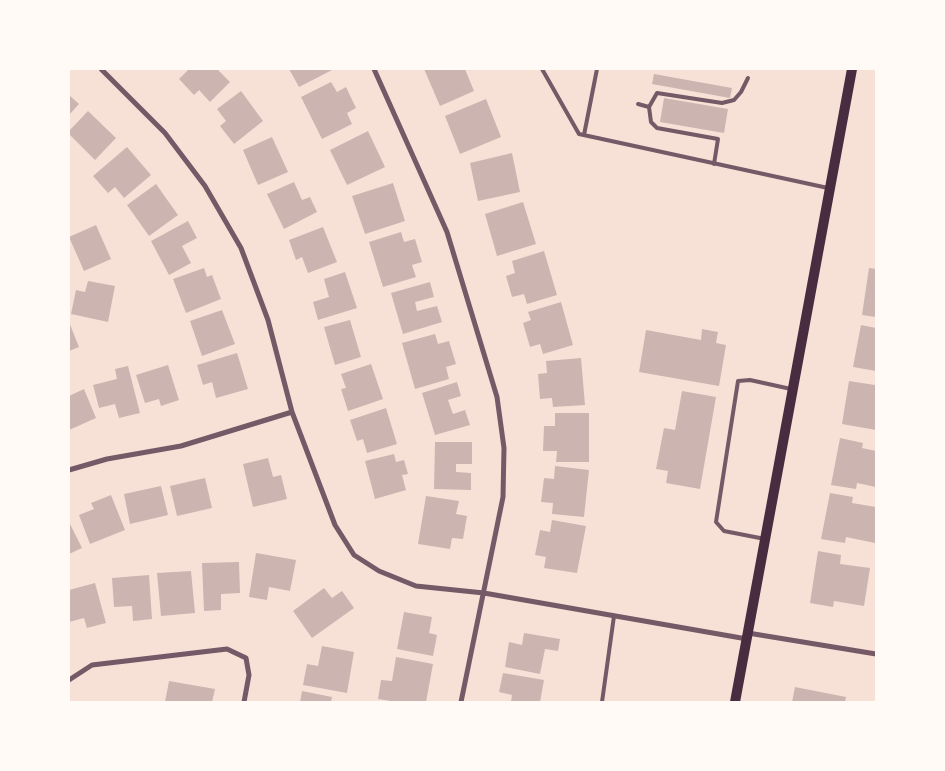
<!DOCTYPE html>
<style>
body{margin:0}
#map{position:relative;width:945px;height:771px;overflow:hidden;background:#f7e1d7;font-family:"Fira Sans Condensed",sans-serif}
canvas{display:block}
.frame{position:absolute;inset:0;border:70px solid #fffaf5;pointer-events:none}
</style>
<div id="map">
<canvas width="945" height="771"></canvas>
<div class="frame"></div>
</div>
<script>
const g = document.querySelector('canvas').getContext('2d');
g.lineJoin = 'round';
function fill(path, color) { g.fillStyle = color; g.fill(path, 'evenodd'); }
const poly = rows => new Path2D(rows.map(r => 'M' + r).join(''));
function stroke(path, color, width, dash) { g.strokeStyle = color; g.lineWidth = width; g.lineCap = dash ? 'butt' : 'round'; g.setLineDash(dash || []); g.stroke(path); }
fill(poly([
 [189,69,217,69,230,82,210,102,199,90,194,95,179,79],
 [289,69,334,69,299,87],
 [424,69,465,69,474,91,440,106],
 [654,74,732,88,730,98,652,84],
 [331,82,337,92,346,87,356,108,347,113,352,124,322,139,301,97],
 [241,91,263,121,234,144,220,126,226,121,217,109],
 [69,95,79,104,69,115],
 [664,98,728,109,724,133,660,122],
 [486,99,501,137,460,154,445,116],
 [88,111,116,138,95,160,69,134,69,131],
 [368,131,385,167,347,185,330,150],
 [272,137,288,172,258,185,243,150],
 [127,147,151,175,124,198,115,187,108,193,93,176],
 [512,153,520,192,478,201,470,163],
 [294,182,302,200,310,197,317,212,284,229,267,194],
 [393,183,405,221,365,234,352,196],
 [156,184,178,215,149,236,127,205],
 [523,202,536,244,497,256,485,214],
 [188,221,197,238,182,246,191,263,169,275,151,241],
 [96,225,111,259,84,271,69,237],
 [323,227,337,262,308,273,302,257,296,260,289,240],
 [401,232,404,242,415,239,422,262,412,265,416,277,383,287,369,242],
 [544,251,557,295,527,304,524,294,512,297,506,276,515,273,512,261],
 [204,268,207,277,212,275,221,299,186,313,173,279],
 [869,268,876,269,876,317,862,315],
 [345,272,357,308,318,320,313,302,329,297,324,279],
 [88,281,115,286,108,322,71,314,76,290,85,292],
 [430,282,434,297,415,302,417,311,437,306,442,322,403,334,391,293],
 [561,302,573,345,543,354,540,344,530,347,523,323,531,320,528,312],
 [222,310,235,344,202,356,190,321],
 [350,320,361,357,335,365,324,327],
 [69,322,79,347,69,351],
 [861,325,876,328,876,371,853,367],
 [702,329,718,332,716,343,726,345,719,386,639,372,646,330,701,340],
 [435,334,438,344,449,341,456,364,446,367,449,379,415,389,402,343],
 [237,353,248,389,216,398,212,382,203,385,197,365],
 [581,358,585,405,553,407,552,398,540,399,538,374,547,373,546,361],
 [371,364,383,399,348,411,341,389,346,388,341,374],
 [168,365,179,400,161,406,159,399,145,403,136,375],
 [128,366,140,413,119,418,115,404,99,408,93,385,117,379,115,369],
 [849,381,875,385,876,430,842,424],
 [457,382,461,396,448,400,453,414,465,410,470,425,435,435,422,393],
 [84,389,96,418,69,430,69,396],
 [682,391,716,397,700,489,666,483,668,471,656,469,664,428,675,430],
 [386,408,397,444,367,453,363,439,357,441,350,420],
 [555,413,589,413,589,462,556,462,557,451,543,451,544,426,555,426],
 [840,438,863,443,862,448,876,451,876,487,857,483,856,489,831,485],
 [435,442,472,442,472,464,456,464,456,472,471,473,471,490,434,489],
 [394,454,396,462,404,460,408,474,402,475,406,490,375,499,365,461],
 [268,458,273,477,281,475,287,499,253,507,243,464],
 [555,466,589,470,584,517,552,514,553,503,541,502,544,478,554,479],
 [205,478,212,508,177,516,170,486],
 [161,486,168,515,130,524,124,494],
 [830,493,853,497,852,503,876,507,875,543,846,537,845,543,821,539],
 [111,495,125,530,90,544,79,515,94,509,91,503],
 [426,496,459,501,456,514,467,516,463,539,452,538,450,549,418,544],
 [552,520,586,526,577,573,544,568,546,557,535,555,540,530,550,532],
 [69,522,82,548,69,554],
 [818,551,841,555,840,564,870,568,864,606,834,601,833,607,810,603],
 [256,553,296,560,290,591,269,587,267,600,249,597],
 [239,562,240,593,221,594,221,610,204,611,202,563],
 [191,571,195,613,161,616,157,573],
 [149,575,152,619,133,621,132,606,114,607,112,578],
 [95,583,106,623,87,628,84,618,69,622,69,590],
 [324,588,332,598,342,591,354,608,312,638,293,611],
 [404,612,432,617,429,633,437,635,433,656,397,649],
 [524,633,560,639,558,651,545,649,540,674,505,667,509,642,522,645],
 [322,646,354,652,347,693,303,685,307,664,318,666],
 [396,657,433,664,426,702,397,702,378,699,381,680,392,681],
 [503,673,544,680,540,702,511,702,512,695,499,692],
 [169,681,215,689,212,702,165,702],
 [795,687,846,697,845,702,792,702],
 [302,691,332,697,331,702,300,702]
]), '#ccb4b1');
stroke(poly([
 [542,69,579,134,828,188],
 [638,104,649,107],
 [584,135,597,69],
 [714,164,718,139,657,128,651,122,649,107,657,93,722,103,734,100,741,92,748,78],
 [765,539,724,531,716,522,738,381,750,380,791,389],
 [602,702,614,616]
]), '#755966', 4);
stroke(poly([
 [101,69,165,133,205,186,241,248,268,320,292,412,335,525,354,555,379,571,416,586,484,593,747,639],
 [374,69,447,232,497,397,504,448,503,497,461,702],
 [69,470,107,459,181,446,292,412],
 [748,633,876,654],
 [69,680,92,665,227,649,246,658,249,675,244,702]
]), '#755966', 5);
stroke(poly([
 [735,702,852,69]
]), '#4a2c40', 10);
</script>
